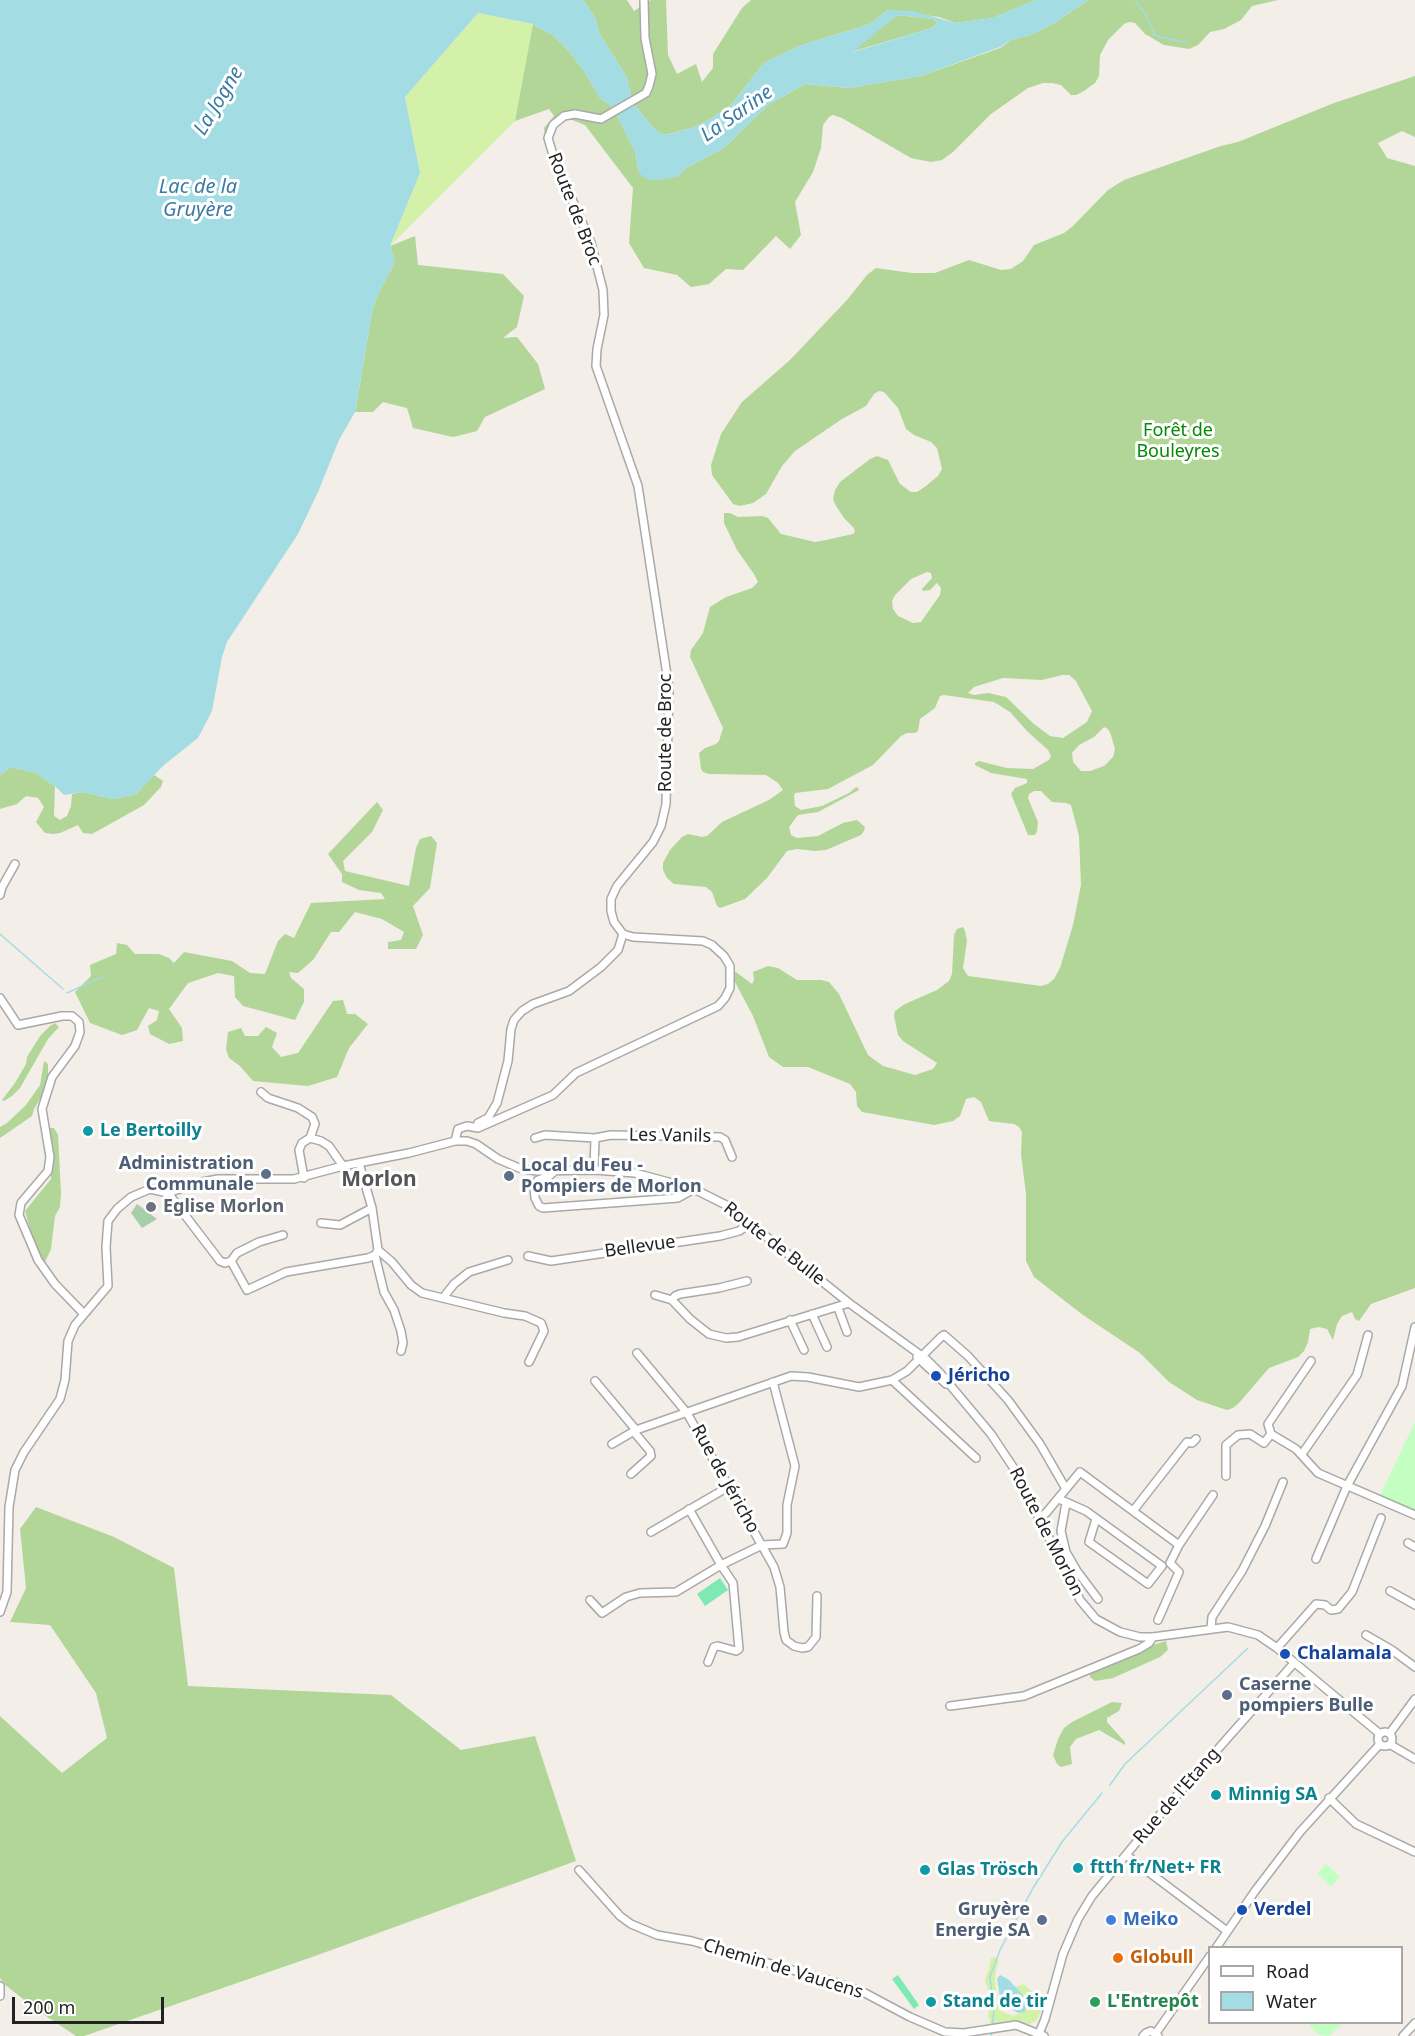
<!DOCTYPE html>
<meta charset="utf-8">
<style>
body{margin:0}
#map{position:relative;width:1415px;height:2036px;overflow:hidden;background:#f3eee8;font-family:"Noto Sans",sans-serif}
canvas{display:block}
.legend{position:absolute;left:1208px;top:1946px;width:195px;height:78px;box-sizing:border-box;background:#fff;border:2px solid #a7a7a7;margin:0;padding:8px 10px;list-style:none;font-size:18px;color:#222}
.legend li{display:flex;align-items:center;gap:12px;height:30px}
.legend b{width:30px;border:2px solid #a7a7a7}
.scale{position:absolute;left:12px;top:1997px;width:152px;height:27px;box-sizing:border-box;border:3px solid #222;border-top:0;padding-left:8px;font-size:18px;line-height:21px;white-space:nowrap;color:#222;-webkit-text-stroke:4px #fff;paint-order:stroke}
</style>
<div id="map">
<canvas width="1415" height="2036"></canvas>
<ul class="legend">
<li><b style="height:8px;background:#fff"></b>Road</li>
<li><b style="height:16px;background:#a4dce4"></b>Water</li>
</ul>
<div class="scale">200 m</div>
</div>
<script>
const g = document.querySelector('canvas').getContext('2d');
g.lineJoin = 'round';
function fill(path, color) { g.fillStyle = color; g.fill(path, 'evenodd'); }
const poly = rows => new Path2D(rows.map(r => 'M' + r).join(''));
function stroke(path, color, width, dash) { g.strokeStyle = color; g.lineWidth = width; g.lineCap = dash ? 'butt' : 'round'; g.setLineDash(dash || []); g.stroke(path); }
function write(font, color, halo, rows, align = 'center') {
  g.font = font + ' "Noto Sans",sans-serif'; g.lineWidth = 6; g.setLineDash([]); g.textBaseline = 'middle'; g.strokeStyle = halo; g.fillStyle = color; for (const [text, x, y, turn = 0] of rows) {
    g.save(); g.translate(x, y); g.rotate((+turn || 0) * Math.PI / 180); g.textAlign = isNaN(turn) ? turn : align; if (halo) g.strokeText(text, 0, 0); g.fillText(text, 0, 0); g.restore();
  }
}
fill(poly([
 [478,13,533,24,515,121,390,246,420,173,405,97],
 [995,1957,998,1959,999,1963,996,1970,995,1981,999,2010,1013,2016,1027,2010,1027,2006,1022,1994,1015,1987,1024,1984,1040,1999,1042,2008,1037,2020,1030,2024,991,2025,988,2015,990,2008,989,1994,985,1979,989,1969,991,1958]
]), '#d4f1aa');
fill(poly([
 [583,0,627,0,634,11,651,0,666,0,668,55,677,74,696,64,702,82,713,68,713,54,742,8,751,0,1036,0,993,18,955,23,939,17,888,10,870,24,799,46,764,63,731,105,712,118,692,128,665,135,655,130,633,103,626,76,599,33,595,17],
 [1088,0,1278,0,1252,6,1241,20,1224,29,1210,32,1198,45,1189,49,1164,45,1145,34,1135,23,1129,22,1124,24,1108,40,1100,55,1099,76,1095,83,1084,91,1076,95,1071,95,1061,85,1052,83,1043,83,1028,88,991,114,953,152,942,160,931,162,911,158,842,118,833,115,829,117,823,125,821,148,813,172,795,202,801,235,790,249,776,236,743,270,726,269,709,284,691,287,677,275,644,268,629,243,633,188,585,125,567,118,550,128,546,146,544,128,554,116,549,109,515,121,533,24,554,36,569,51,584,71,600,98,613,107,635,152,639,173,677,177,686,168,724,148,768,105,805,84,849,88,921,76,1000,48,1013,39,1031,35,1056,22],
 [897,15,934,19,937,23,932,28,851,52],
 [1415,76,1415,137,1402,131,1378,143,1387,158,1415,166,1415,1288,1371,1304,1359,1321,1355,1319,1352,1312,1342,1316,1337,1324,1333,1340,1327,1329,1319,1327,1310,1329,1308,1342,1304,1351,1298,1357,1269,1368,1239,1403,1233,1408,1227,1410,1197,1400,1169,1382,1140,1353,1083,1315,1034,1277,1026,1261,1026,1194,1021,1154,1022,1132,1019,1127,1014,1124,989,1121,981,1102,974,1097,966,1099,960,1116,953,1121,934,1125,862,1112,857,1106,856,1092,850,1084,808,1067,783,1067,769,1057,753,1016,734,980,734,973,736,972,752,984,754,980,753,972,768,966,778,968,797,980,821,980,829,982,839,994,868,1055,883,1066,915,1075,933,1069,937,1063,903,1041,898,1035,894,1016,895,1011,905,1004,937,990,949,981,952,974,954,935,957,929,963,927,965,931,967,941,963,968,968,976,1041,986,1048,984,1054,979,1060,968,1073,925,1081,885,1079,836,1071,805,1066,803,1052,802,1041,791,1034,791,1029,794,1028,798,1038,822,1037,831,1035,835,1028,835,1011,794,1015,788,1027,783,1027,779,991,773,975,765,975,763,979,761,1007,768,1033,769,1049,760,1051,756,1048,750,1028,732,1010,712,994,702,944,695,940,696,935,708,920,719,918,731,915,733,907,733,901,736,873,765,828,789,795,793,794,796,795,806,801,810,822,806,849,793,855,788,857,787,859,790,818,812,798,815,789,827,791,835,797,838,818,836,843,823,857,820,865,827,864,831,861,835,826,850,815,851,797,849,787,851,767,878,745,899,720,908,717,906,712,892,706,887,674,884,667,878,663,870,663,863,670,850,682,837,688,834,702,837,707,836,722,822,769,800,783,790,778,783,766,775,709,774,703,772,701,769,699,753,705,748,716,744,719,741,723,728,690,657,691,650,703,633,710,607,726,597,752,588,758,582,754,574,737,550,724,523,724,513,730,513,738,517,762,516,768,518,781,534,815,542,826,540,853,534,855,532,854,528,844,518,836,506,833,499,835,490,840,482,870,459,877,456,888,460,900,484,911,492,917,492,926,486,938,476,942,469,937,448,931,442,914,435,906,429,898,408,884,392,879,391,874,394,866,406,842,419,795,451,782,466,766,494,753,503,740,506,733,504,712,475,711,465,721,434,742,402,790,360,847,300,867,275,876,268,912,273,935,273,969,260,1001,270,1011,269,1023,261,1034,245,1064,233,1072,227,1108,190,1124,180,1221,146,1238,142,1334,103],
 [927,572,931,573,932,578,922,589,923,591,930,590,937,583,941,588,940,595,921,622,913,623,898,616,893,609,892,601,895,595,911,579],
 [1062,675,1069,675,1076,681,1092,711,1087,722,1063,738,1050,736,1034,724,1006,697,988,693,974,695,968,693,974,687,1003,678,1042,680],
 [1104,727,1108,729,1111,735,1115,749,1113,757,1104,766,1090,771,1081,771,1073,762,1072,753,1079,745,1094,737],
 [415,236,418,265,503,274,524,296,517,327,503,338,517,337,538,364,545,389,485,417,477,431,453,437,413,428,407,408,383,402,373,412,355,412,372,312,377,296,395,262,390,246],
 [11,767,36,773,55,786,54,816,60,820,67,816,71,806,72,794,82,792,114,799,136,794,154,775,163,781,161,787,144,805,92,834,83,833,78,825,60,833,53,834,45,833,36,822,44,807,38,798,26,796,17,804,0,809,0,775],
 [377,802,383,810,372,832,343,861,345,871,409,886,416,848,420,839,431,836,437,843,430,888,413,906,423,935,416,949,388,949,388,942,401,940,404,932,382,919,355,912,339,932,331,932,313,960,298,973,289,972,291,978,304,989,304,1002,295,1020,243,1006,235,997,234,976,218,973,188,983,169,1009,182,1028,183,1041,169,1044,150,1034,148,1026,157,1020,159,1011,149,1008,137,1030,122,1035,90,1023,75,992,91,976,90,965,116,954,117,943,127,945,135,954,159,954,169,958,174,963,184,952,232,961,250,973,265,974,278,941,285,934,294,938,311,903,385,899,381,893,359,890,342,882,342,874,328,854],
 [343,1000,347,1014,355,1014,368,1024,349,1048,337,1077,308,1086,253,1081,240,1066,229,1058,226,1049,228,1032,241,1028,245,1036,258,1036,266,1027,277,1033,272,1047,281,1057,298,1053,333,1001],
 [55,1023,59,1027,48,1039,20,1088,12,1096,4,1101,2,1100,15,1083,26,1064,27,1057,40,1036,50,1026],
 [44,1061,48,1064,48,1077,45,1091,34,1109,32,1116,0,1138,0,1127,7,1123,26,1105,40,1085],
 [49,1128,54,1128,58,1135,61,1193,60,1207,55,1216,51,1249,45,1262,39,1257,28,1235,29,1226,25,1211,51,1179],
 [36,1507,114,1537,174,1568,188,1686,391,1695,461,1750,535,1736,576,1861,315,1956,84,2036,76,2036,37,2010,4,1984,0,1978,0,1716,62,1773,107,1738,96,1693,50,1625,10,1622,26,1588,20,1529],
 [1166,1641,1168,1650,1160,1657,1113,1678,1095,1681,1090,1677,1090,1672,1139,1649],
 [1112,1702,1122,1703,1119,1711,1107,1718,1107,1722,1125,1742,1125,1745,1099,1730,1076,1739,1070,1747,1072,1764,1061,1767,1057,1764,1053,1755,1058,1739,1064,1728,1072,1722]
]), '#b1d698');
fill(poly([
 [137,1204,157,1219,142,1228,131,1213]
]), '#a6cea8');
fill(poly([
 [1415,1422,1415,1512,1380,1495],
 [1326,1864,1340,1877,1331,1887,1317,1873],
 [1312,2022,1339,2023,1341,2025,1329,2036,1319,2035,1309,2025]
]), '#c4ffc2');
fill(poly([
 [720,1578,728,1590,705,1606,697,1594],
 [898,1975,919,2005,914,2009,892,1979]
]), '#7fe9b4');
fill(poly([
 [0,0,583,0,595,17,599,33,626,76,633,103,655,130,666,135,692,128,712,118,731,105,764,63,799,46,870,24,888,10,913,11,955,23,993,18,1036,0,1088,0,1056,22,1031,35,1013,39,1000,47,921,76,849,88,805,84,768,105,724,148,686,168,677,177,657,180,646,179,639,173,635,152,613,107,600,98,584,71,569,51,554,36,533,24,478,13,405,97,420,173,390,246,395,262,377,296,372,312,355,412,339,440,318,492,298,534,227,642,222,657,212,711,198,738,164,765,136,794,114,799,82,792,64,795,55,786,36,773,11,767,0,775],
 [897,15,934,19,937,23,932,28,853,52],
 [1000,1975,1008,1979,1022,1994,1027,2006,1025,2012,1018,2013,1001,2003,997,1979]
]), '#a4dce4');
stroke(poly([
 [1135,0,1146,15,1154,34,1160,37,1186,42],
 [0,934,63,989],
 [67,993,102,977],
 [1110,1785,1125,1764,1248,1648],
 [992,2026,994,2011,990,1977,1000,1950,1033,1888,1062,1842,1102,1793],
 [991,2036,992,2031]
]), '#a4dce4', 1.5);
const minor = poly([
 [0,895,2,887,15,864],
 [0,998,18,1025,62,1016,72,1016,79,1022,80,1032,75,1046,52,1077,42,1109,50,1157,48,1171,21,1203,19,1215,38,1260,55,1284,83,1313],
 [261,1092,268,1098,298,1108,312,1117,315,1124,310,1138],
 [478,1123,488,1118,497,1103,508,1061,511,1029,514,1020,522,1011,533,1004,569,991,601,967,618,950,623,934],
 [535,1138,545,1135,595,1138],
 [455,1141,458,1129,467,1126,478,1128,553,1095,576,1073,718,1006,725,998,730,988,730,966,724,956,712,945,703,941,633,937,623,934,614,922,611,911,611,899,617,886,653,842,661,826,666,804,669,688,638,486,596,366,597,349,604,315,603,290,591,243,554,158,548,138,553,125,564,116,575,114,601,119,646,93,649,86,652,74,645,38,644,0],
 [359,1163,372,1208,378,1250,392,1262,411,1285,422,1293,504,1313,525,1316,541,1323,544,1331,529,1362],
 [594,1170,595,1138,611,1135,720,1137,725,1140,732,1157],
 [555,1171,549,1176,538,1180,534,1187,535,1198,539,1206,543,1208,678,1198,694,1189],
 [304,1178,299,1150,302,1143,310,1138,321,1141,329,1146,343,1166],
 [168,1193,220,1261,225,1263,231,1261,247,1290,286,1272,368,1258,375,1255,378,1250],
 [321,1223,340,1225,372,1208],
 [375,1255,384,1292,394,1310,401,1331,403,1343,401,1351],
 [528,1256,551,1261,720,1236,739,1231,751,1223],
 [231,1261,237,1253,259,1242,283,1235],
 [747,1281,719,1288,680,1294,675,1296,672,1300,690,1319,709,1334,726,1338,738,1337,849,1303],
 [655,1295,672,1300],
 [443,1298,454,1284,469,1272,508,1260],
 [838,1308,847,1332],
 [812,1314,827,1347],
 [790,1320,804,1350],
 [637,1353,687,1413,774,1567,780,1587,784,1632,786,1640,794,1646,802,1648,808,1647,816,1637,817,1596],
 [917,1357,946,1384],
 [1311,1361,1268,1424,1271,1434,1296,1449,1318,1473,1415,1515],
 [892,1380,976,1458],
 [595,1381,636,1430],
 [612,1444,636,1430,791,1376,808,1377,859,1387,892,1380,907,1371,941,1337,944,1335,968,1356,1008,1400,1040,1444,1066,1489],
 [1302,1454,1357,1375,1368,1335],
 [631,1474,651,1456,650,1451,634,1432],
 [1226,1476,1226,1445,1238,1435,1250,1434,1264,1443,1271,1434],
 [1059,1499,1086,1511,1162,1566,1148,1584,1089,1542,1096,1519],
 [1066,1503,1061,1531,1066,1552,1077,1571,1098,1599],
 [1133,1511,1187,1442,1192,1443,1196,1439],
 [1040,1517,1046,1513,1080,1472,1179,1545],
 [651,1532,728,1487],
 [1408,1543,1415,1547],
 [1316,1559,1347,1486,1402,1386,1415,1327],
 [1390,1591,1415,1605],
 [590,1600,602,1613,626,1597,640,1593,676,1592,721,1565,689,1509],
 [0,1612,7,1592,9,1507,15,1470,24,1452,60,1399,65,1380,68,1341,75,1325,108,1286,106,1247,108,1221,117,1209,131,1197,150,1189,168,1193,197,1183,218,1179,294,1179,343,1166,409,1153,455,1141,467,1141,476,1144,498,1159,519,1168,537,1171,594,1170,635,1173,694,1189,728,1206,849,1303,926,1359,940,1373,991,1434,1015,1470,1080,1600,1096,1619,1120,1632,1140,1637,1153,1637,1228,1627,1258,1635,1277,1648,1380,1734],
 [1158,1620,1179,1572,1170,1563,1179,1545,1213,1495],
 [1211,1628,1212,1617,1242,1571,1265,1526,1283,1482],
 [1366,1635,1392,1650,1415,1667],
 [1277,1648,1316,1604,1325,1605,1331,1610,1338,1609,1352,1592,1381,1518],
 [708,1662,714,1647,718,1646,736,1651,739,1649,733,1583,721,1565,762,1545,783,1544,787,1533,787,1505,795,1466,773,1382],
 [950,1706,1024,1696,1139,1649,1149,1643,1153,1637],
 '1378 1739a7 7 0 1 1 14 0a7 7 0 1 1-14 0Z',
 [1390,1733,1415,1699],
 [1391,1745,1415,1759],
 [1329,1798,1356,1824,1415,1852],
 [1126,1855,1227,1931],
 [579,1870,620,1916,631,1924,657,1935,692,1941,837,1983,863,1992,910,2017,945,2032,964,2033,1016,2025,1044,2036],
 [1216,1948,1255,1891,1300,1832,1380,1744],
 [0,1986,0,1996],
 [1156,2033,1210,1956],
 [1038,2036,1045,2019,1063,1954,1078,1919,1092,1896,1149,1827,1294,1663],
 [1143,2036,1146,2033,1151,2031,1158,2036],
 [1403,2036,1415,2023]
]);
stroke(minor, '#a9a9a9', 10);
stroke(minor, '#fff', 7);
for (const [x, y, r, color] of [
 [88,1131,6,"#0f9aa8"],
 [266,1174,6,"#5c6f8a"],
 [509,1176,6,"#5c6f8a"],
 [151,1207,6,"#6b7280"],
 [936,1376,6,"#1a4fb4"],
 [1285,1654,6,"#1a4fb4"],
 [1227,1695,6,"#5c6f8a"],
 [1216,1795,6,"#0f9aa8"],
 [1078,1868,6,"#0f9aa8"],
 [925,1870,6,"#0f9aa8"],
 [1242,1910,6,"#1a4fb4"],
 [1042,1920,6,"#5c6f8a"],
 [1111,1920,6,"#3f7fe0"],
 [1118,1958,6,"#e8710a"],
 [931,2002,6,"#0f9aa8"],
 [1095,2002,6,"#2e9e5b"]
]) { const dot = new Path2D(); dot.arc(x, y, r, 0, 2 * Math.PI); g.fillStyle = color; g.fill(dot); stroke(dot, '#fff', 2); }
write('18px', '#222', '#fff', [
 ["Route de Broc",574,209,69],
 ["Route de Broc",666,733,-90],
 ["Les Vanils",670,1136,1],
 ["Route de Bulle",774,1244,38],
 ["Bellevue",640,1247,-8],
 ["Rue de Jéricho",725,1479,61],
 ["Route de Morlon",1046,1532,63],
 ["Rue de l'Etang",1177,1796,-49],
 ["Chemin de Vaucens",783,1969,17]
]);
write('18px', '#048901', '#fff', [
 ["Forêt de",1178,431],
 ["Bouleyres",1178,452]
]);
write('bold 18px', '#0d838f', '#fff', [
 ["Le Bertoilly",100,1131],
 ["Minnig SA",1228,1795],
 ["ftth fr/Net+ FR",1090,1868],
 ["Glas Trösch",937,1870],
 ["Stand de tir",943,2002]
], 'left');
write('bold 18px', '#4e5e75', '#fff', [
 ["Administration",254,1164],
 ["Communale",254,1185],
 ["Local du Feu -",521,1166,"left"],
 ["Pompiers de Morlon",521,1187,"left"],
 ["Caserne",1239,1685,"left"],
 ["pompiers Bulle",1239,1706,"left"],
 ["Gruyère",1030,1910],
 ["Energie SA",1030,1931]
], 'right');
write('bold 18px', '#5b616d', '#fff', [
 ["Eglise Morlon",163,1207]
], 'left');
write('bold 18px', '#164399', '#fff', [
 ["Jéricho",948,1376],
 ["Chalamala",1297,1654],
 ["Verdel",1254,1910]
], 'left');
write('bold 18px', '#366cbe', '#fff', [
 ["Meiko",1123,1920]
], 'left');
write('bold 18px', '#c56008', '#fff', [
 ["Globull",1130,1958]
], 'left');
write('bold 18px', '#27864d', '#fff', [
 ["L'Entrepôt",1107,2002]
], 'left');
write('italic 20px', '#3b7aa3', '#fff', [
 ["La Jogne",219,101,-59],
 ["La Sarine",737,114,-35],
 ["Lac de la",198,187],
 ["Gruyère",198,210]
]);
write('bold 21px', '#555', '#fff', [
 ["Morlon",379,1180]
]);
</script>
